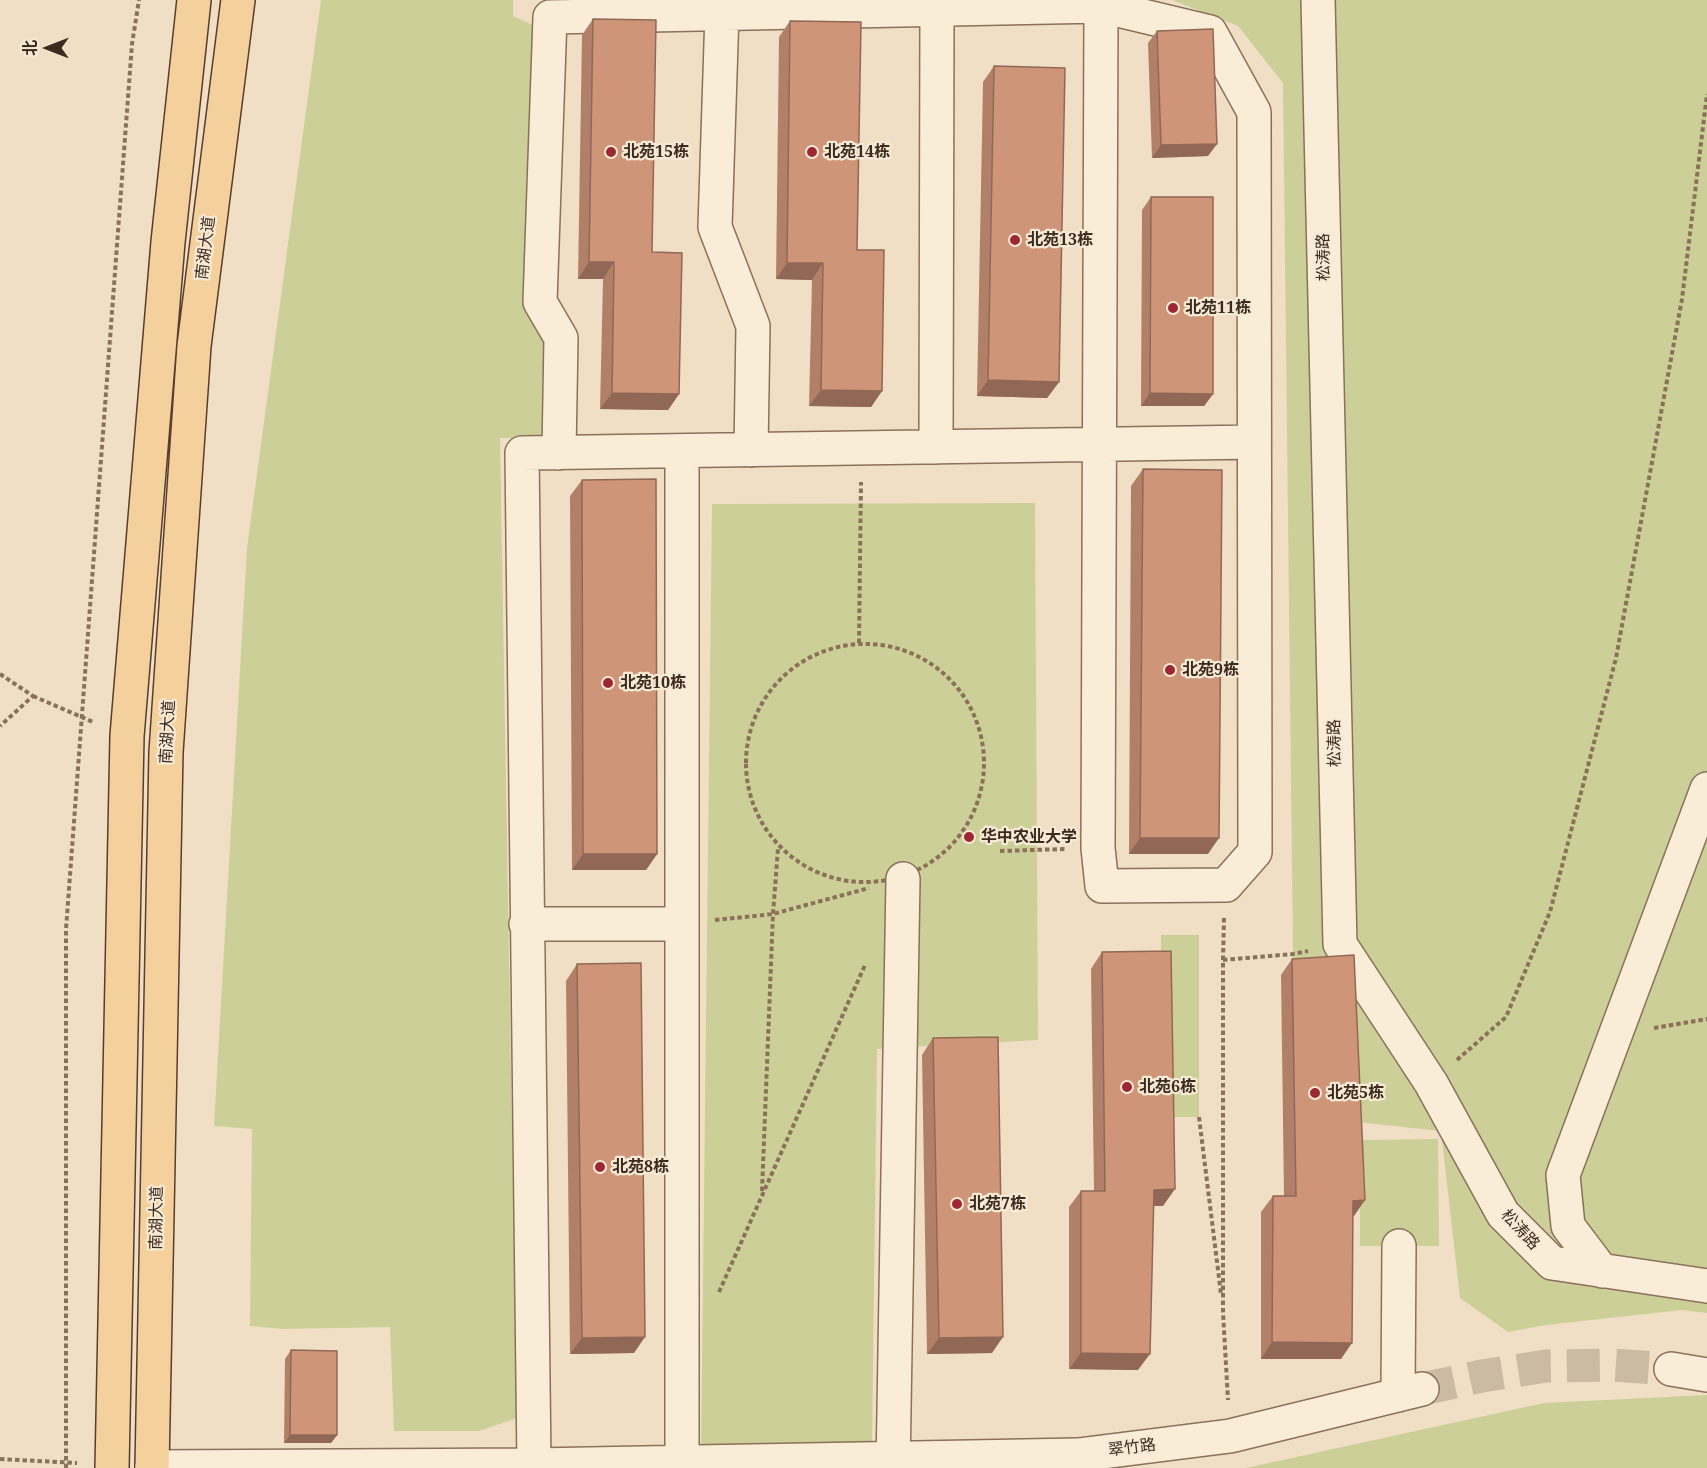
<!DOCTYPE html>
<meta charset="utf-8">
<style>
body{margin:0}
#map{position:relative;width:1707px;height:1468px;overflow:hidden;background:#f0dfc5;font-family:"Noto Serif","Noto Sans SC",serif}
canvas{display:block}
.north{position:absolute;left:18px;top:18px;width:60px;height:60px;-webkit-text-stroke:4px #f7ead5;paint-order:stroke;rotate:270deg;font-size:16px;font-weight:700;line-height:24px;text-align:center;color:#3b2a1e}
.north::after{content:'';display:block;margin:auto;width:21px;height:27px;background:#3b2a1e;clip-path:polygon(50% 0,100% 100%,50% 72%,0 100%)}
</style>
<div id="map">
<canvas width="1707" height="1468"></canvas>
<div class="north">北</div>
</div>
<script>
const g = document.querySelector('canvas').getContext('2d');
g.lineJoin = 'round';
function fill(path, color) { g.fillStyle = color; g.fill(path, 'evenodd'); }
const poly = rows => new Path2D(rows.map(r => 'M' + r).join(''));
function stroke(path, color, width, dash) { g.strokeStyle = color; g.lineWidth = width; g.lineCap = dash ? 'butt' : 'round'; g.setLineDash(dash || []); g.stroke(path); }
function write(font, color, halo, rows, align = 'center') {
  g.font = font + ' "Noto Serif","Noto Sans SC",serif'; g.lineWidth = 4.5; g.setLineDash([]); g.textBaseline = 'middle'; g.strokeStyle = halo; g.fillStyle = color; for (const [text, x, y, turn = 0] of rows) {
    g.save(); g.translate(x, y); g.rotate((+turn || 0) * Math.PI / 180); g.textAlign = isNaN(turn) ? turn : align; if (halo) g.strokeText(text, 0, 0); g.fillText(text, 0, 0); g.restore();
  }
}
fill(poly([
 [321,0,513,0,513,16,533,25,526,308,548,338,547,438,500,438,517,1418,479,1431,394,1431,390,1327,283,1329,250,1326,252,1129,214,1126,247,548],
 [1172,0,1707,0,1707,1313,1682,1310,1546,1325,1508,1332,1460,1298,1441,1131,1357,1122,1292,972,1293,954,1283,83,1238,26],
 [1035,503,1038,1040,877,1049,872,1450,701,1453,712,504],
 [1161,935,1199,935,1199,1117,1161,1117],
 [1438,1139,1439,1246,1360,1246,1360,1140],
 [1707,1395,1707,1468,1246,1468,1544,1403]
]), '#cdcf98');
stroke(poly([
 [1422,1389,1482,1376,1546,1366,1611,1365,1671,1369]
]), '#ccbba4', 33, [33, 16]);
const minor = poly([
 [1318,0,1340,944,1431,1083,1503,1214,1552,1263,1707,1286],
 [722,13,715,227,753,326,751,450],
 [936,447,937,9],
 [682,451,682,1468],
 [559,453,561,338,540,302,550,17,1101,6,1210,32,1254,112,1255,852,1226,885,1102,886,1098,848,1101,6],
 [526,924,682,924],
 [1602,1271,1568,1226,1563,1175,1707,789],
 [1671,1369,1707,1375],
 [1398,1395,1399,1246],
 [534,1465,522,453,1254,442],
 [152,1467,534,1465,1078,1455,1230,1436,1422,1389],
 [893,1468,903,879]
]);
const major = poly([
 [112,1468,127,736,168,242,194,0],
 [152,1468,166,752,194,346,238,0]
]);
stroke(minor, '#8b705a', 36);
stroke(major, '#593e2e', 36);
stroke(poly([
 [859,643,861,482],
 '746 763a119 119 0 1 1 238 0a119 119 0 1 1-238 0Z',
 [0,674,33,696,0,726],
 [33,696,93,722],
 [1000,851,1065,849],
 [1224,918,1223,960,1223,1312,1228,1400],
 [715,920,773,914,869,888],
 [1223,960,1293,954,1308,951],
 [1654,1028,1707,1019],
 [1457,1060,1506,1017,1550,912,1616,658,1682,299,1707,94],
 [1199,1117,1221,1294],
 [762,1191,773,914,778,848],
 [719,1292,865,965],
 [0,1459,77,1463],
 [66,1468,66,929,132,44,139,0]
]), '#8b705a', 4, [4.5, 3]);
stroke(minor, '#faedd8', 33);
stroke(major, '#f4d09c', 33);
fill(poly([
 [593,19,652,252,679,394,668,410,600,409,603,279,578,279,582,35],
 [790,21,857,250,882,391,871,407,809,406,812,280,776,279,779,37],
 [1157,31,1208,156,1152,158,1148,43],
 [994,66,1059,382,1047,398,977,396,983,82],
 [1151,197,1213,394,1204,406,1141,406,1142,210],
 [1143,469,1208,854,1129,854,1131,486],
 [582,480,657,854,646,870,572,870,570,496],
 [1102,952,1163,1206,1153,1206,1138,1370,1069,1369,1069,1207,1081,1191,1094,1191,1091,969],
 [1292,959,1365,1200,1353,1216,1341,1359,1261,1359,1261,1212,1273,1196,1284,1196,1281,975],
 [577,964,634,1353,570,1354,566,981],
 [933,1038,992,1353,927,1354,922,1055],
 [291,1350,337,1435,331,1443,284,1443,285,1359]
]), '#b28068');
fill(poly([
 [1217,144,1208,156,1152,158,1161,145],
 [589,262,614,262,603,279,578,279],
 [787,263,823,263,812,280,776,279],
 [988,380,1059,382,1047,398,977,396],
 [821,390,882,391,871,407,809,406],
 [612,393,679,394,668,410,600,409],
 [1150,393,1213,394,1204,406,1141,406],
 [1140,838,1219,838,1208,854,1129,854],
 [583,854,657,854,646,870,572,870],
 [1175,1189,1163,1206,1142,1206,1154,1190],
 [1365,1200,1354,1216,1342,1217,1353,1201],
 [645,1337,634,1353,570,1354,582,1338],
 [1003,1337,992,1353,927,1354,939,1338],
 [1272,1342,1352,1343,1341,1359,1261,1359],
 [1081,1353,1150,1354,1138,1370,1069,1369],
 [290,1435,337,1435,331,1443,284,1443]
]), '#916855');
const building = poly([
 [593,19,656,20,652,252,682,253,679,394,612,393,614,262,589,262,593,19],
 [790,21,861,22,857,250,884,250,882,391,821,390,823,263,787,263,790,21],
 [1213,29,1217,144,1161,145,1157,31,1213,29],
 [994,66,1065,68,1059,382,988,380,994,66],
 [1151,197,1213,197,1213,394,1150,393,1151,197],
 [1143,469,1222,470,1219,838,1140,838,1143,469],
 [656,479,657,854,583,854,582,480,656,479],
 [1171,951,1175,1189,1154,1190,1150,1354,1081,1353,1081,1191,1105,1191,1102,952,1171,951],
 [1354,955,1365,1200,1353,1201,1352,1343,1272,1342,1273,1196,1296,1196,1292,959,1354,955],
 [641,963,645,1337,582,1338,577,964,641,963],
 [998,1037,1003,1337,939,1338,933,1038,998,1037],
 [291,1350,337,1351,337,1435,290,1435,291,1350]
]);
fill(building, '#cf9579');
stroke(building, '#916855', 1.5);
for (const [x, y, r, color] of [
 [611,152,6,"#9d2833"],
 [812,152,6,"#9d2833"],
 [1015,240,6,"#9d2833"],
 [1173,308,6,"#9d2833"],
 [1170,670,6,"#9d2833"],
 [608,683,6,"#9d2833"],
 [969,837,6,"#9d2833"],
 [1127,1087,6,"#9d2833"],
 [1315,1093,6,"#9d2833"],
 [600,1167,6,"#9d2833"],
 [957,1204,6,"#9d2833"]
]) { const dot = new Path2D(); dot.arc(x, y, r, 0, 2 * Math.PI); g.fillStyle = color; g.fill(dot); stroke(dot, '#f7ead5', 2); }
write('bold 16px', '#3b2a1e', '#f7ead5', [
 ["北苑15栋",623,152],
 ["北苑14栋",824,152],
 ["北苑13栋",1027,240],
 ["北苑11栋",1185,308],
 ["北苑9栋",1182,670],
 ["北苑10栋",620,683],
 ["华中农业大学",981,837],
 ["北苑6栋",1139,1087],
 ["北苑5栋",1327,1093],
 ["北苑8栋",612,1167],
 ["北苑7栋",969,1204]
], 'left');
write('16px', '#3b2a1e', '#f7ead5', [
 ["南湖大道",206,248,-83],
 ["松涛路",1324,257,-91],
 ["南湖大道",168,732,-87],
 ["松涛路",1335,743,-91],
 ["南湖大道",157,1218,-89],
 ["松涛路",1520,1230,47],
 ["翠竹路",1132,1448,-7]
]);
</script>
